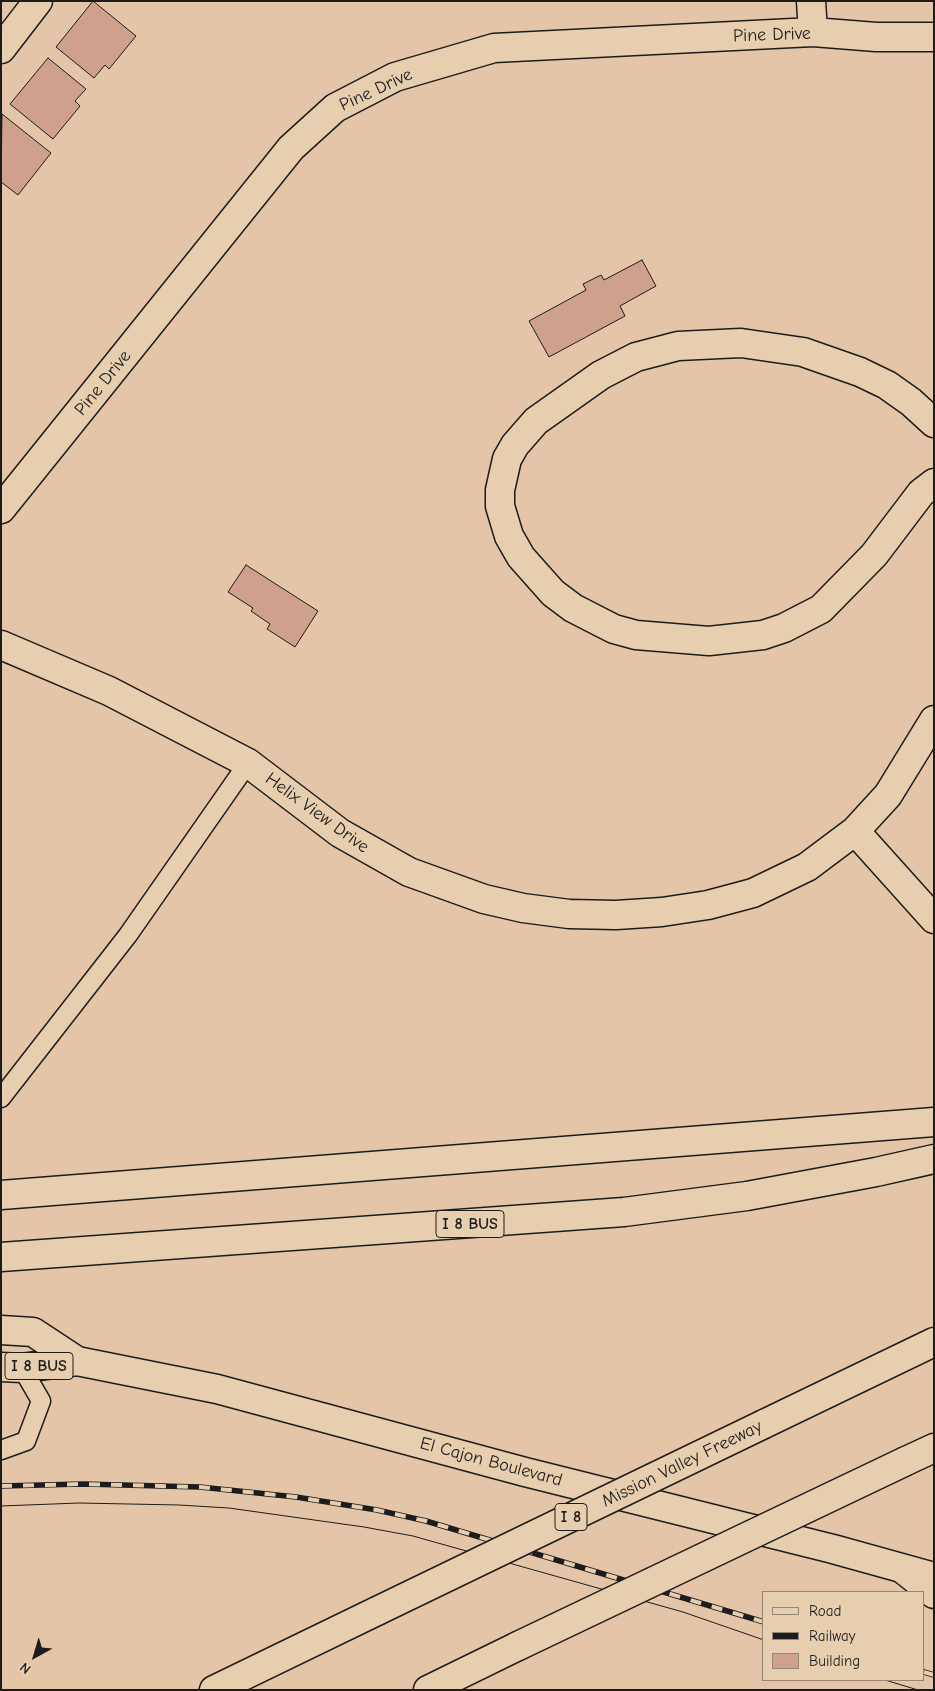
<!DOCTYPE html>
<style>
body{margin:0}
#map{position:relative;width:935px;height:1691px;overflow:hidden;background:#e5c5a8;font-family:"Comic Neue",sans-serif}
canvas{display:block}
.frame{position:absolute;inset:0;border:2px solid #1c1c1c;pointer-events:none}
.legend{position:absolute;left:762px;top:1591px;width:162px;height:90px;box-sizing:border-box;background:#e6ceaf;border:1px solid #958774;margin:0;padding:6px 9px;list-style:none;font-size:15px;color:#1c1c1c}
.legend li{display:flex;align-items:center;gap:10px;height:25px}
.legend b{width:25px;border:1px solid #958774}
.north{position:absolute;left:10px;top:1631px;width:50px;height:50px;-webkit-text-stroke:4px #e6ceaf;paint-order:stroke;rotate:219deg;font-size:14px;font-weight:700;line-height:20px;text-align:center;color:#1c1c1c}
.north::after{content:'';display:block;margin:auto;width:18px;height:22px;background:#1c1c1c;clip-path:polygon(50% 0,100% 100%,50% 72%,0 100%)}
</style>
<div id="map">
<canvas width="935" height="1691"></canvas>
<div class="frame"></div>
<ul class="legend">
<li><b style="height:6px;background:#e6ceaf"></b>Road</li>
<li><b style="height:6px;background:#1c1c1c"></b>Railway</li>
<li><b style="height:14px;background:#cfa08b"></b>Building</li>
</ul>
<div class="north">N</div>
</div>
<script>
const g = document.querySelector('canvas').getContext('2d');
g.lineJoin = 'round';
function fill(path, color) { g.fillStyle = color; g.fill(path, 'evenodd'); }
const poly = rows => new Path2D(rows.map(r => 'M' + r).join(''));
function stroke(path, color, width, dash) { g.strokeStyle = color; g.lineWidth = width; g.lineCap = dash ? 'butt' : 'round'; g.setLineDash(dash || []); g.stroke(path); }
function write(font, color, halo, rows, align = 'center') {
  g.font = font + ' "Comic Neue",sans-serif'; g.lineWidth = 5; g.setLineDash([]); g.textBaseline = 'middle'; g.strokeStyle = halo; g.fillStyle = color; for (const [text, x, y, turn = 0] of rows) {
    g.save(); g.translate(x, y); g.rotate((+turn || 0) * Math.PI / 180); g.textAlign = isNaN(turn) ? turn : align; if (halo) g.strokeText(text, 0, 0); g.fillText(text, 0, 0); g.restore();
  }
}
const building = poly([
 [93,1,136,36,109,69,105,65,94,78,56,47,93,1],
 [48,58,86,89,75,101,80,106,53,139,10,104,48,58],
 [2,114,51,153,18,195,1,182,2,114],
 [642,260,656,286,620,306,625,316,549,357,529,321,586,290,583,284,601,275,604,280,642,260],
 [246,565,318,611,295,647,267,629,270,624,251,611,253,608,228,592,246,565]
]);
fill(building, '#cfa08b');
stroke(building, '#1c1c1c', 1);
const service = poly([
 [1,1098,128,935,248,763],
 [1,1450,26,1441,41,1401,22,1368]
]);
const minor = poly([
 [811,1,813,32],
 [1,49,38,1],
 [934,423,911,402,887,385,860,372,803,352,741,343,678,346,636,357,601,375,536,421,515,445,507,459,500,490,500,506,509,536,521,557,553,593,573,608,614,629,636,635,709,641,763,635,784,628,821,609,874,555,921,493,934,483],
 [1,509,291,148,335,108,395,77,494,48,813,32,876,37,934,37],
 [1,645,109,691,248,763,340,833,409,872,484,899,523,908,569,914,616,915,662,912,708,905,753,893,807,867,855,831,888,795,934,720],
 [855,831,934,919]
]);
const secondary = poly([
 [1,1330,33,1332,77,1361],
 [904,1570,934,1594]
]);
const primary = poly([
 [1,1367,22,1368,77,1361,217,1389,525,1472,833,1549,934,1577]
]);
const motorway = poly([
 [1,1195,934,1122],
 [1,1257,624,1212,747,1196,876,1172,934,1159],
 [764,1424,934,1342],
 [906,1461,934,1448],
 [214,1690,377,1611],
 [428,1690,518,1646]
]);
stroke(service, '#1c1c1c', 21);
stroke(minor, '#1c1c1c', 31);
stroke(secondary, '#1c1c1c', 31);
stroke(primary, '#1c1c1c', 31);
stroke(motorway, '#1c1c1c', 31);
stroke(service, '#e6ceaf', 18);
stroke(minor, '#e6ceaf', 28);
stroke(secondary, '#e6ceaf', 28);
stroke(primary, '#e6ceaf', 28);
stroke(motorway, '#e6ceaf', 28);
stroke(poly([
 [1,1506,79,1503,179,1505,229,1508,364,1527,413,1536,683,1612,764,1640],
 [885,1680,918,1690]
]), '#1c1c1c', 1);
const rail = poly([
 [1,1486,83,1484,200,1487,296,1497,377,1510,426,1521,764,1622],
 [924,1672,934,1675]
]);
stroke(rail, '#1c1c1c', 5.5);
stroke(rail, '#e6ceaf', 4, [11]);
const motorwayBridge = poly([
 [377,1611,764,1424],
 [518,1646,906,1461]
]);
stroke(motorwayBridge, '#1c1c1c', 31, []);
stroke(motorwayBridge, '#e6ceaf', 28);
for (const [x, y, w] of [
 [470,1224,68],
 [39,1366,68],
 [571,1517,32]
]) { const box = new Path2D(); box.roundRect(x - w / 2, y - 13.5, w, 27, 4); g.fillStyle = '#e6ceaf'; g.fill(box); stroke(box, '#1c1c1c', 1); }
write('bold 16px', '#1c1c1c', null, [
 ["I 8 BUS",470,1224],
 ["I 8 BUS",39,1366],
 ["I 8",571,1517]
]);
write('18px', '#1c1c1c', '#e6ceaf', [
 ["Pine Drive",772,35,-2],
 ["Pine Drive",376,90,-25],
 ["Pine Drive",103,383,-51],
 ["Helix View Drive",317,813,36],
 ["El Cajon Boulevard",491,1462,15],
 ["Mission Valley Freeway",682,1464,-26]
]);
</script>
